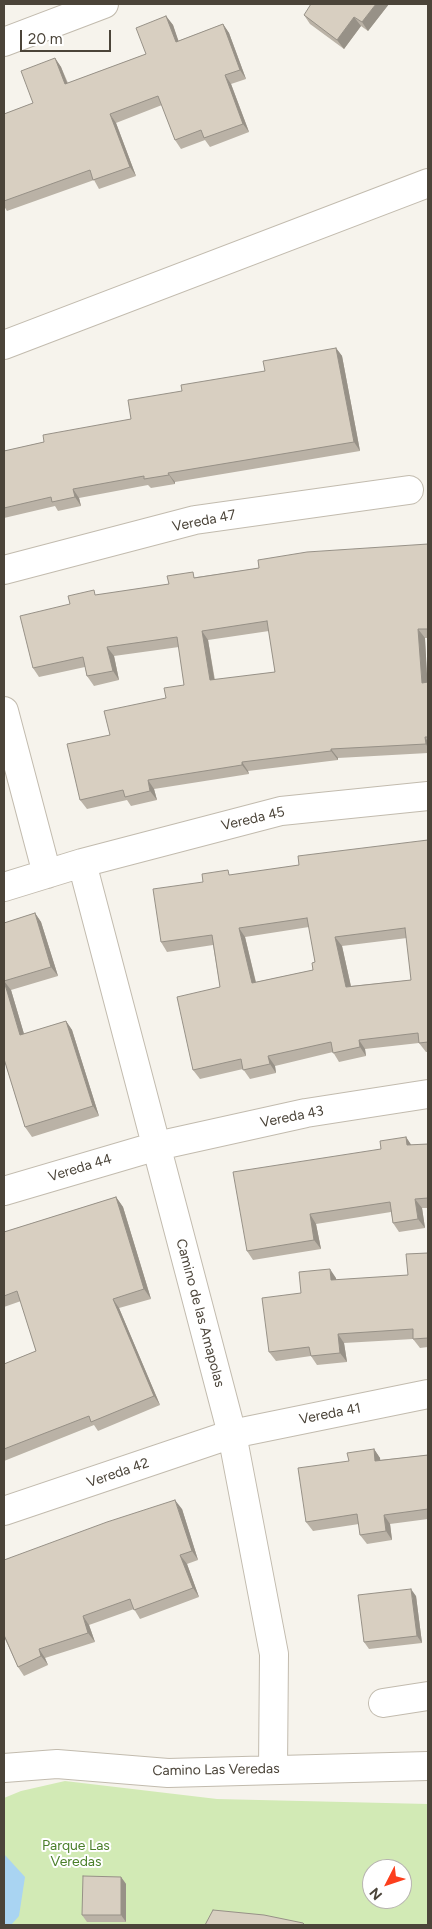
<!DOCTYPE html>
<style>
body{margin:0}
#map{position:relative;width:432px;height:1929px;overflow:hidden;background:#f6f3ec;font-family:Figtree,sans-serif}
canvas{display:block}
.frame{position:absolute;inset:0;border:5px solid #4b4439;pointer-events:none}
.north{position:absolute;left:362px;top:1859px;width:50px;height:50px;box-sizing:border-box;background:#fff;border:1px solid #b7b4b0;border-radius:50%;rotate:229deg;font-size:14px;font-weight:700;line-height:20px;text-align:center;color:#4b4439}
.north::after{content:'';display:block;margin:auto;width:18px;height:22px;background:#fc3f1d;clip-path:polygon(50% 0,100% 100%,50% 72%,0 100%)}
.scale{position:absolute;left:20px;top:30px;width:91px;height:22px;box-sizing:border-box;border:2px solid #4b4439;border-top:0;padding-left:6px;font-size:15px;line-height:18px;white-space:nowrap;color:#4b4439;-webkit-text-stroke:4px #fff;paint-order:stroke}
</style>
<div id="map">
<canvas width="432" height="1929"></canvas>
<div class="frame"></div>
<div class="north">N</div>
<div class="scale">20 m</div>
</div>
<script>
const g = document.querySelector('canvas').getContext('2d');
g.lineJoin = 'round';
function fill(path, color) { g.fillStyle = color; g.fill(path, 'evenodd'); }
const poly = rows => new Path2D(rows.map(r => 'M' + r).join(''));
function stroke(path, color, width, dash) { g.strokeStyle = color; g.lineWidth = width; g.lineCap = dash ? 'butt' : 'round'; g.setLineDash(dash || []); g.stroke(path); }
function write(font, color, halo, rows, align = 'center') {
  g.font = font + ' Figtree,sans-serif'; g.lineWidth = 4; g.setLineDash([]); g.textBaseline = 'middle'; g.strokeStyle = halo; g.fillStyle = color; for (const [text, x, y, turn = 0] of rows) {
    g.save(); g.translate(x, y); g.rotate((+turn || 0) * Math.PI / 180); g.textAlign = isNaN(turn) ? turn : align; if (halo) g.strokeText(text, 0, 0); g.fillText(text, 0, 0); g.restore();
  }
}
fill(poly([
 [65,1781,217,1799,428,1804,428,1925,4,1925,4,1798,21,1791],
 [372,1869,402,1869,402,1899,372,1899]
]), '#d2eab5');
fill(poly([
 [4,1854,25,1877,19,1916,11,1925,4,1925]
]), '#a9d4f2');
const minor = poly([
 [4,42,104,4],
 [4,345,428,183],
 [4,570,195,520,409,490],
 [4,711,47,874],
 [82,863,232,1434,274,1654,273,1769],
 [4,887,82,863,281,811,428,796],
 [4,1191,157,1146,306,1113,428,1094],
 [4,1511,232,1434,428,1394],
 [383,1703,428,1696],
 [4,1768,57,1764,168,1773,428,1766]
]);
stroke(minor, '#c2bbae', 30);
stroke(minor, '#fff', 28);
fill(poly([
 [389,4,368,31,361,26,344,49,310,24,304,15],
 [166,16,173,25,178,41,223,24,229,33,246,79,231,84,249,132,210,147,205,140,181,149,175,140,162,105,116,123,136,176,99,189,94,180,7,211,4,206,4,114,33,103,55,58,61,67,68,83,146,54],
 [336,348,342,356,360,451,175,482,175,484,151,488,148,485,79,498,81,506,58,511,55,506,4,518,4,451,44,442,131,419,182,391,265,371],
 [428,544,428,638,425,638,427,682,428,682,428,753,338,758,338,760,248,771,249,774,154,789,157,800,131,806,127,800,87,809,80,800,110,735,166,698,184,685,179,647,114,656,119,680,94,686,87,676,85,667,39,677,33,668,70,604,97,595,169,584,197,577],
 [269,631,275,672,215,680,208,640],
 [428,840,428,1052,426,1052,419,1043,365,1049,366,1056,339,1062,333,1052,275,1066,276,1073,250,1079,243,1069,200,1079,193,1070,220,987,213,945,167,952,161,942,231,875,299,865],
 [309,927,315,962,313,970,256,982,245,937],
 [407,938,411,980,351,986,342,946],
 [35,913,41,922,58,976,11,990,24,1034,66,1021,72,1030,99,1116,32,1137,25,1127,4,1059,4,923],
 [406,1137,411,1145,428,1144,428,1208,422,1208,425,1228,399,1232,393,1223,391,1212,316,1224,321,1249,253,1260,247,1251,381,1149],
 [116,1197,123,1207,151,1299,119,1308,160,1405,98,1431,94,1425,4,1461,4,1364,36,1351,21,1301,4,1307,4,1232],
 [428,1253,428,1347,420,1348,413,1339,344,1343,347,1362,317,1365,311,1356,276,1361,269,1352,301,1293,336,1278,336,1280,408,1275],
 [374,1449,380,1458,380,1460,428,1455,428,1519,390,1524,392,1540,367,1544,360,1535,359,1524,313,1531,306,1522,349,1461],
 [182,1509,198,1560,187,1564,199,1597,140,1619,134,1609,89,1625,95,1642,45,1658,48,1665,24,1676,18,1667,5,1639,4,1640,4,1560],
 [416,1596,422,1643,369,1649,364,1642],
 [121,1877,126,1884,126,1922,87,1922,82,1915]
]), '#bab2a6');
fill(poly([
 [376,4,389,4,368,31,362,22],
 [166,16,173,25,182,51,176,42],
 [354,17,361,26,344,49,337,40],
 [223,24,229,33,246,79,240,70],
 [55,58,61,67,71,93,65,84],
 [225,75,231,84,249,132,243,124],
 [110,114,116,123,136,176,130,167],
 [336,348,342,356,360,451,354,442],
 [168,473,175,482,175,484,169,475],
 [73,489,79,498,81,506,75,497],
 [418,629,425,638,428,692,422,683],
 [202,631,208,640,216,690,210,680],
 [107,647,114,656,119,680,113,671],
 [425,737,428,742,428,748,426,744],
 [331,749,338,758,338,760,331,751],
 [242,762,248,771,249,774,242,765],
 [148,780,154,789,157,800,150,791],
 [35,913,41,922,58,976,51,967],
 [239,928,245,937,258,992,252,983],
 [335,937,342,946,353,996,346,987],
 [4,981,11,990,27,1044,20,1035],
 [66,1021,72,1030,99,1116,93,1106],
 [359,1040,365,1049,366,1056,360,1047],
 [268,1056,275,1066,276,1073,270,1064],
 [406,1137,412,1146,407,1145],
 [116,1197,123,1207,151,1299,144,1289],
 [415,1199,422,1208,425,1228,418,1219],
 [310,1214,316,1224,321,1249,314,1240],
 [330,1269,336,1278,337,1290,331,1280],
 [113,1299,119,1308,160,1405,154,1396],
 [338,1334,344,1343,347,1362,340,1353],
 [374,1449,380,1458,382,1470,375,1461],
 [175,1500,182,1509,198,1560,192,1551],
 [384,1515,390,1524,392,1540,386,1531],
 [180,1555,187,1564,199,1597,193,1588],
 [411,1589,416,1596,422,1643,417,1636],
 [83,1616,89,1625,95,1642,88,1633],
 [39,1649,45,1658,48,1665,41,1656],
 [121,1877,126,1884,126,1922,121,1915]
]), '#979187');
const building = poly([
 [311,4,376,4,362,22,354,17,337,40,304,15,311,4],
 [166,16,176,42,223,24,240,70,225,75,243,124,204,138,201,130,175,140,158,96,110,114,130,167,93,180,90,170,4,201,4,114,33,103,21,71,55,58,65,84,146,54,136,28,166,16],
 [336,348,354,442,168,473,169,475,144,479,144,476,73,489,75,497,52,502,51,497,4,508,4,451,44,442,43,435,131,419,128,400,182,391,181,385,265,371,263,361,336,348],
 [428,544,428,629,418,629,422,683,428,682,428,737,425,737,426,744,331,749,331,751,242,762,242,765,148,780,150,791,125,797,123,790,80,800,67,744,110,735,104,711,166,698,164,688,184,685,177,637,107,647,113,671,87,676,83,657,33,668,20,616,70,604,68,596,94,590,95,595,169,584,167,576,193,572,194,578,259,568,258,560,307,552,428,544],
 [267,621,275,672,210,680,202,631,267,621],
 [428,840,428,1042,419,1043,418,1033,359,1040,360,1047,333,1053,331,1042,268,1056,270,1064,243,1070,241,1059,193,1070,177,997,220,987,212,935,161,942,153,889,203,882,202,874,228,870,229,875,299,865,298,856,428,840],
 [307,918,315,962,312,963,313,970,252,983,239,928,307,918],
 [405,928,411,980,346,987,335,937,405,928],
 [35,913,51,967,4,981,20,1035,66,1021,93,1106,25,1127,4,1059,4,923,35,913],
 [406,1137,407,1145,428,1144,428,1198,415,1199,418,1219,393,1223,390,1202,310,1214,314,1240,247,1251,233,1172,381,1149,380,1141,406,1137],
 [116,1197,144,1289,113,1299,154,1396,91,1422,89,1416,4,1449,4,1364,36,1351,17,1291,4,1296,4,1232,116,1197],
 [428,1253,428,1338,413,1339,413,1329,338,1334,340,1353,311,1356,309,1347,269,1352,262,1298,301,1293,299,1272,330,1269,331,1280,408,1275,406,1254,428,1253],
 [374,1449,375,1461,428,1455,428,1509,384,1515,386,1531,360,1535,357,1514,306,1522,298,1468,349,1461,347,1453,374,1449],
 [175,1500,192,1551,180,1555,193,1588,134,1610,130,1599,83,1616,88,1633,39,1649,41,1656,18,1667,4,1635,4,1560,107,1522,175,1500],
 [411,1589,417,1636,364,1642,358,1595,411,1589],
 [83,1876,121,1877,121,1915,82,1915,83,1876],
 [213,1910,264,1915,303,1923,305,1925,205,1925,213,1910]
]);
fill(building, '#d8cfc1');
stroke(building, '#979187', 1);
write('14px', '#4b4439', '#fff', [
 ["Vereda 47",204,521,-11],
 ["Vereda 45",253,819,-13],
 ["Vereda 43",292,1117,-11],
 ["Vereda 44",80,1168,-17],
 ["Camino de las Amapolas",200,1313,75],
 ["Vereda 41",330,1414,-11],
 ["Vereda 42",118,1473,-19],
 ["Camino Las Veredas",216,1770,-1]
]);
write('14px', '#4a7f2a', '#fff', [
 ["Parque Las",76,1846],
 ["Veredas",76,1862]
]);
</script>
